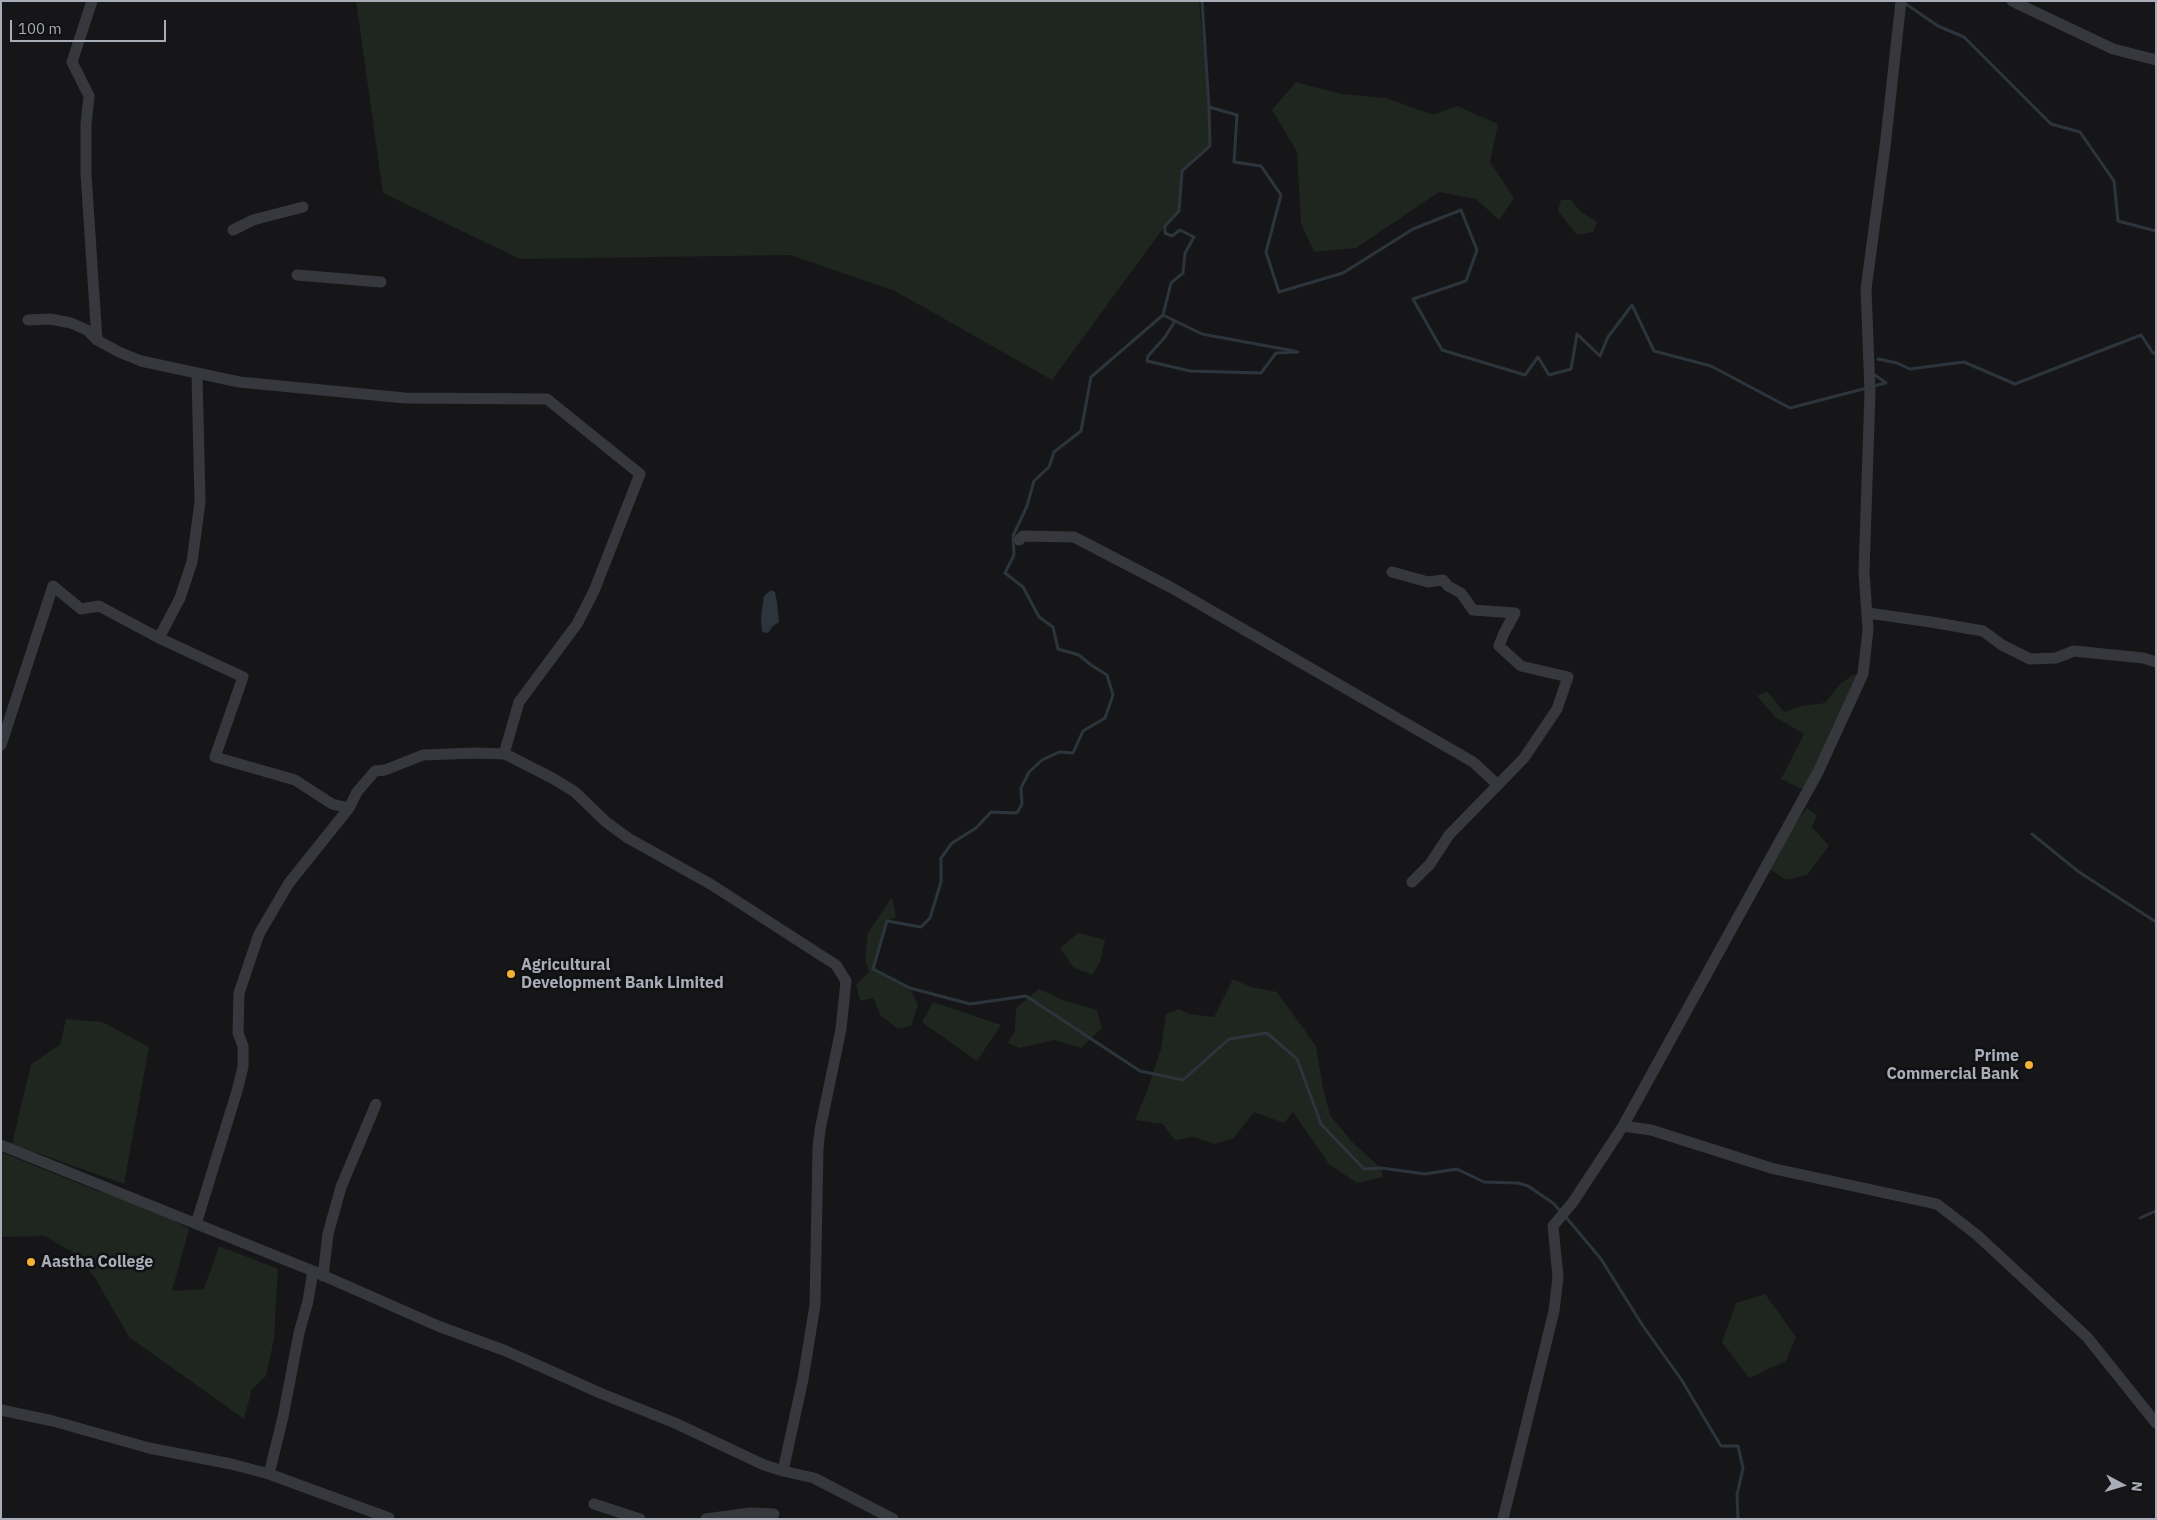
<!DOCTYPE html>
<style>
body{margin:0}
#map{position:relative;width:2157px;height:1520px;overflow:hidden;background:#161618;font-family:"IBM Plex Sans",sans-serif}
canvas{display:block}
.frame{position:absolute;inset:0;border:2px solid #a8adb8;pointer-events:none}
.north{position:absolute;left:2097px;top:1460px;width:50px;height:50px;-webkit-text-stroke:4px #111113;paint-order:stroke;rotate:96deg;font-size:14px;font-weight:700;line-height:20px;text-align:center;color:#a8adb8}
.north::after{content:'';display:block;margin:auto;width:18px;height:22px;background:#a8adb8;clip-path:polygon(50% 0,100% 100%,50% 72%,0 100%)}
.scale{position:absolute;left:10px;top:20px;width:156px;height:22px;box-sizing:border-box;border:2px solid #a8adb8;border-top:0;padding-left:6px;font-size:15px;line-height:18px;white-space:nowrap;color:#a8adb8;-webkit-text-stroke:4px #111113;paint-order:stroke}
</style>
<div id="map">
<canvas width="2157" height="1520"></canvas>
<div class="frame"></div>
<div class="north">N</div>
<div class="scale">100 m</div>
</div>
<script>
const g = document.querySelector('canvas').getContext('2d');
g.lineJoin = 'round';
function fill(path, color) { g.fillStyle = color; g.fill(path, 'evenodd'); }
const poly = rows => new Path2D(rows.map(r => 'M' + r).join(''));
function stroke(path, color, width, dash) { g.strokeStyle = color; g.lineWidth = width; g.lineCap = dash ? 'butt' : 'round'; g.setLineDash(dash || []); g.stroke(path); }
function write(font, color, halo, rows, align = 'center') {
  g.font = font + ' "IBM Plex Sans",sans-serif'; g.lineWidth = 5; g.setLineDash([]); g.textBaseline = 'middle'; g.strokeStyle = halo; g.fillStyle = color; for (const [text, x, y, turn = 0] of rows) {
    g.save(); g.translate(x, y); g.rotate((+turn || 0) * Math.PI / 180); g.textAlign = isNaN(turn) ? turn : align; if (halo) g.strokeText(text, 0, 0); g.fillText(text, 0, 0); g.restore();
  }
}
fill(poly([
 [356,1,1199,1,1209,107,1210,146,1182,171,1179,211,1165,226,1052,380,895,291,790,255,520,259,383,193],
 [1296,82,1342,94,1386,98,1433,115,1457,106,1498,124,1490,162,1514,198,1499,220,1476,199,1439,192,1356,248,1314,252,1301,223,1297,152,1272,110],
 [1561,200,1571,200,1580,211,1597,222,1593,232,1577,235,1558,211],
 [1863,674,1806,791,1781,779,1804,734,1775,717,1757,696,1767,691,1784,712,1801,706,1825,703,1840,684,1853,675],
 [1807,808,1817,815,1812,827,1829,846,1807,875,1786,880,1770,869,1783,840],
 [892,897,896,917,887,921,873,968,910,988,918,1005,911,1026,898,1029,881,1016,873,998,860,1001,856,985,869,972,865,959,868,933],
 [1078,933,1105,940,1100,962,1092,975,1073,967,1060,948],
 [1233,979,1251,987,1277,992,1316,1046,1323,1088,1330,1115,1354,1144,1381,1168,1383,1177,1357,1183,1329,1164,1293,1112,1284,1123,1254,1112,1234,1138,1214,1144,1194,1137,1175,1140,1163,1124,1135,1120,1146,1094,1161,1049,1166,1014,1179,1009,1189,1014,1214,1017],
 [1039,989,1063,1000,1097,1010,1102,1028,1081,1048,1055,1040,1019,1048,1008,1043,1015,1031,1016,1008],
 [933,1002,1001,1025,977,1061,922,1022],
 [66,1019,102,1022,149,1047,124,1184,12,1144,31,1064,60,1045],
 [1,1152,95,1190,149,1207,189,1229,172,1291,204,1289,219,1246,278,1269,274,1339,266,1376,252,1389,244,1419,129,1337,95,1278,74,1253,45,1236,1,1237],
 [1765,1294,1796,1337,1786,1361,1749,1378,1722,1342,1736,1303]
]), '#1e261f');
fill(poly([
 [771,590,775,592,777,602,779,622,773,626,768,633,762,632,761,617,764,596]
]), '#2c353c');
stroke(poly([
 [1202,1,1209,107,1237,115,1234,162,1261,166,1281,195,1266,252,1279,292,1343,273,1413,229,1461,210,1477,250,1466,281,1413,299,1442,350,1525,375,1538,357,1549,375,1571,369,1577,334,1600,356,1608,337,1632,305,1654,351,1711,366,1790,408,1867,388],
 [1903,2,1938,26,1964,37,2051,124,2080,132,2114,181,2118,221,2156,231],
 [1209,107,1210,146,1182,171,1179,211,1165,226,1165,233,1172,236,1180,230,1194,237,1185,253,1183,273,1171,283,1163,315,1091,377,1081,431,1054,452,1049,467,1034,481,1027,506,1013,536,1014,555,1005,573,1023,587,1039,617,1053,627,1058,649,1079,655,1091,665,1107,675,1113,695,1105,718,1083,731,1073,753,1059,752,1042,760,1029,772,1021,788,1022,804,1017,813,991,812,976,828,952,843,941,858,941,882,930,918,921,927,887,921,873,969,910,988,970,1004,1026,996,1140,1071,1183,1080,1229,1039,1267,1033,1297,1059,1321,1124,1364,1169,1381,1168,1425,1174,1457,1169,1484,1182,1518,1183,1528,1186,1553,1203,1561,1212],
 [1163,315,1202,334,1294,351],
 [1175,321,1165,337,1148,356,1147,361,1190,371,1261,373,1276,353,1298,352],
 [1878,359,1897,363,1910,369,1964,362,2015,384,2141,335,2153,353,2156,353],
 [1873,386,1886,383,1875,375],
 [2032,834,2079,872,2156,922],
 [1565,1216,1601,1259,1643,1326,1681,1379,1721,1446,1738,1446,1743,1468,1737,1495,1738,1519],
 [2140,1218,2156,1211]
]), '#2c353c', 3);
stroke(poly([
 [92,1,72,62,89,96,86,124,86,174,97,340],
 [2012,1,2113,49,2156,60],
 [233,230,253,220,303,207],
 [297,275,381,282],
 [28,320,50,319,71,323,87,330,97,340,119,352,141,361,239,382,405,398,547,399,640,474,594,591,577,624,519,702,504,754],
 [1019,540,1023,536,1074,537,1172,588,1473,762,1498,785],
 [1392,572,1428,582,1443,580,1448,586,1461,593,1473,610,1515,613,1504,633,1499,646,1521,666,1568,677,1557,709,1524,758,1449,835,1430,864,1412,882],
 [1868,613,1931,622,1983,631,2002,645,2030,659,2056,658,2074,651,2143,658,2156,662],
 [159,638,180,598,192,562,200,502,197,374],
 [1,745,53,586,81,609,99,606,159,638,243,677,215,757,295,780,332,804,349,808],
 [1623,1126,1651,1130,1771,1168,1937,1204,1977,1235,2087,1337,2156,1423],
 [1,1145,313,1271,438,1326,506,1351,600,1393,675,1423,764,1465,783,1471,814,1478,893,1519],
 [196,1224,237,1091,243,1067,243,1046,238,1033,239,993,259,934,289,883,349,808,357,792,375,771,385,770,423,755,476,753,504,754,511,757,554,779,575,792,606,822,628,838,712,885,836,965,846,981,841,1029,820,1130,818,1148,815,1305,803,1379,783,1471],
 [323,1276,328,1234,341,1187,376,1104],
 [1,1410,53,1421,149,1448,231,1464,269,1474,389,1518],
 [269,1474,283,1417,299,1333,308,1301,313,1271],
 [594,1504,640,1519],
 [706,1519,750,1513,774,1514],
 [1503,1519,1554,1311,1558,1277,1553,1226,1573,1202,1623,1126,1818,772,1863,674,1868,630,1864,572,1870,392,1866,289,1885,147,1901,1]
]), '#37383d', 11);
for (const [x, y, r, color] of [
 [511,974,5,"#f2b134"],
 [2029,1065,5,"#f2b134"],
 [31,1262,5,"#f2b134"]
]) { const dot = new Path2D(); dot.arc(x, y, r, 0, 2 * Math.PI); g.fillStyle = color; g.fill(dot); stroke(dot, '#111113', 2); }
write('bold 16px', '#a8adb8', '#111113', [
 ["Agricultural",521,965],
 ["Development Bank Limited",521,983],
 ["Prime",2019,1056,"right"],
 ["Commercial Bank",2019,1074,"right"],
 ["Aastha College",41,1262]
], 'left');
</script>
